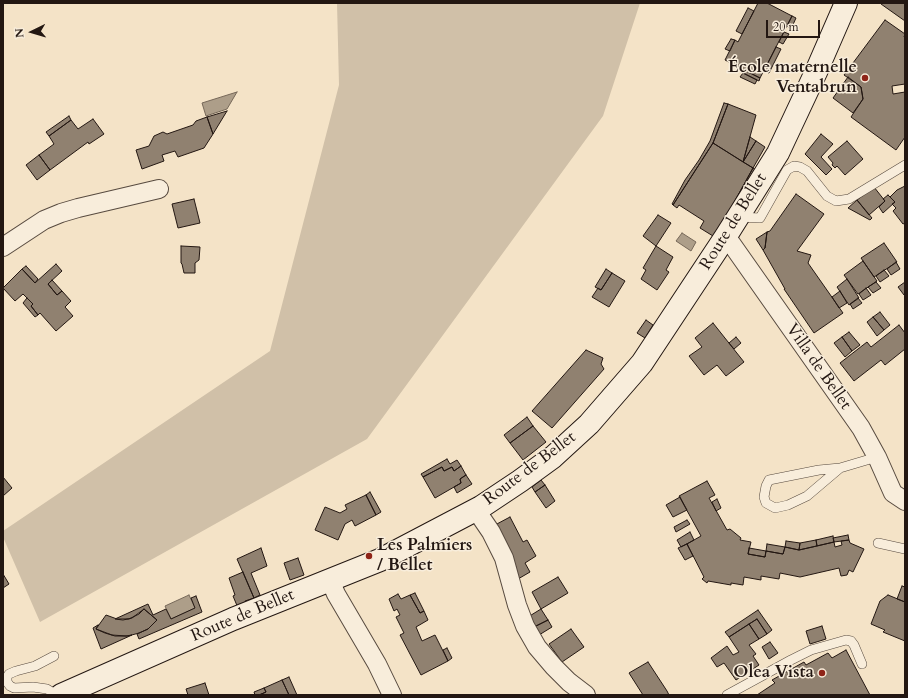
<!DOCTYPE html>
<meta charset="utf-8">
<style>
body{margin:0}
#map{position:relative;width:908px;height:698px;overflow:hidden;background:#f4e3c7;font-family:Cardo,serif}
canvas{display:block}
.frame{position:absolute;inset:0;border:4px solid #231712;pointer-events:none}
.north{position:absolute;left:12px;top:12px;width:40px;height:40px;-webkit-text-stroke:3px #f8eddb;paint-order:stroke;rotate:265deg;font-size:11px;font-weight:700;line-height:16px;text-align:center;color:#231712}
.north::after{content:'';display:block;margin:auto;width:14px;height:18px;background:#231712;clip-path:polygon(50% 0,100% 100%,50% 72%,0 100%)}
.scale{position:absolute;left:766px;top:20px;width:54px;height:18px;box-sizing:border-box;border:2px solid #231712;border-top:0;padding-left:5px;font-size:12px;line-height:14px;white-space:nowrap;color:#231712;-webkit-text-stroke:3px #f8eddb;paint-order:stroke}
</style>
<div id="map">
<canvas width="908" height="698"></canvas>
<div class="frame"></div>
<div class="north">N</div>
<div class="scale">20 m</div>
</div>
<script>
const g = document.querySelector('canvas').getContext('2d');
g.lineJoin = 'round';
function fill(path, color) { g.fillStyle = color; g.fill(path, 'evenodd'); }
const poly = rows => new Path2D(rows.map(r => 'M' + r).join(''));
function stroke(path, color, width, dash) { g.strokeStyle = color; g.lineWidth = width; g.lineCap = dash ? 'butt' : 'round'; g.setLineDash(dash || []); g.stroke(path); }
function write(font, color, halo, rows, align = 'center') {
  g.font = font + ' Cardo,serif'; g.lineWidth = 3; g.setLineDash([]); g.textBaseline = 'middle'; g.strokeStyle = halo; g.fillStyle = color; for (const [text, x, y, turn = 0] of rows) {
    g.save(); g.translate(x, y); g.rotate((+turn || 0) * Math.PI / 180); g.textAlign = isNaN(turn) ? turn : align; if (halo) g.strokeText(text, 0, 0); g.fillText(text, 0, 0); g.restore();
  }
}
fill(poly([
 [337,3,640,3,603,116,367,439,40,622,3,537,3,531,270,351,339,85]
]), '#d0c0a8');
const water = poly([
 [237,92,227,109,206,116,202,103,237,92],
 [682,233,696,242,691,251,676,241,682,233],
 [189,595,195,608,171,619,165,606,189,595]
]);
fill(water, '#ad9e89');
stroke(water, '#766859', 1);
const building = poly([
 [758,3,767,3,792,16,760,78,725,60,735,40,738,42,758,3],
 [882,3,905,3,905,21,881,4,882,3],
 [748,8,754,11,742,34,736,31,748,8],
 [792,16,796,18,791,29,787,26,792,16],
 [885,20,905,34,904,37,905,38,905,84,892,86,893,94,905,92,905,137,896,150,851,117,863,99,861,87,844,75,885,20],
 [784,32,789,34,783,44,779,42,784,32],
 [731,39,735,40,730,51,725,49,731,39],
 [776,47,781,49,769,73,764,71,776,47],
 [744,70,760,78,759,81,743,73,744,70],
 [743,73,757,80,755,84,740,77,743,73],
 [848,77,861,87,863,99,853,113,833,98,848,77],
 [724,103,728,104,713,143,673,205,672,204,685,180,699,160,710,141,724,103],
 [728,104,756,115,743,162,713,143,728,104],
 [227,111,213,134,207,117,227,111],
 [69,116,71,120,49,136,46,132,69,116],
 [207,117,213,134,204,148,178,157,175,151,162,155,164,161,142,169,136,150,149,146,154,136,163,132,167,134,193,125,196,121,207,117],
 [93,119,104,134,89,144,88,142,50,170,39,155,54,144,49,136,71,120,78,129,93,119],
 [821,134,833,144,821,157,832,169,826,175,805,154,821,134],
 [750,137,756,141,743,162,750,137],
 [756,141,765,147,753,168,743,162,756,141],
 [847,141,863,159,845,175,837,166,835,168,832,165,833,163,828,157,847,141],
 [713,143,753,168,731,208,713,236,700,228,704,221,679,205,677,208,673,205,713,143],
 [39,155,50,170,37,180,26,165,39,155],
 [753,168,756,170,731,208,753,168],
 [905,186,905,223,903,224,893,211,896,208,892,204,895,202,890,197,897,190,905,186],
 [874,187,885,201,869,215,857,200,874,187],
 [796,194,824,214,797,251,811,255,808,263,843,313,814,333,784,289,785,289,763,250,765,248,767,232,770,231,796,194],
 [888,195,895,202,883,213,879,207,885,201,883,199,888,195],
 [194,199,200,223,178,228,172,204,194,199],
 [857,200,872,218,870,220,848,208,857,200],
 [658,215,671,223,656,246,643,236,658,215],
 [767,232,765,248,763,250,756,239,767,232],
 [884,243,897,262,874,277,861,258,884,243],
 [181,246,200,247,199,260,195,263,195,273,184,273,182,264,181,263,181,246],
 [656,246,673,257,666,270,669,272,657,290,641,279,646,270,643,268,656,246],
 [863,261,877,281,858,294,844,275,863,261],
 [896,262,900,269,891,275,887,269,896,262],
 [56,264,62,271,48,284,57,295,62,291,71,301,65,307,73,316,56,331,40,313,38,315,31,306,33,304,23,294,15,301,3,288,22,269,35,283,56,264],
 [26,266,38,279,35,283,22,269,26,266],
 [606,269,612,273,601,290,595,287,606,269],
 [884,270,889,276,880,282,876,276,884,270],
 [612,273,625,281,609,307,592,297,598,288,601,290,612,273],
 [847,279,859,298,849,305,837,287,847,279],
 [52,280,62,291,57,295,48,284,52,280],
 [876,282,881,288,873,293,868,287,876,282],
 [905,282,905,294,904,295,898,287,905,282],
 [866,288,871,295,863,300,859,294,866,288],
 [840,291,847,303,839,308,832,297,840,291],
 [27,298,33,304,31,306,38,315,35,317,23,303,27,298],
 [858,298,862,303,853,309,850,304,858,298],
 [880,312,890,325,884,330,873,317,880,312],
 [873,317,884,330,877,336,867,322,873,317],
 [646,320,653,325,645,338,637,333,646,320],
 [713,323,744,362,726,376,717,365,704,375,689,356,702,347,695,338,713,323],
 [899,325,905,333,905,349,885,365,881,360,854,381,840,363,867,342,871,347,899,325],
 [849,332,860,345,852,351,842,337,849,332],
 [736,337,741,343,734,349,729,343,736,337],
 [842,337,852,351,845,357,834,343,842,337],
 [586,350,603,358,601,364,604,369,552,428,532,411,586,350],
 [527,417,533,426,510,443,504,435,527,417],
 [533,426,546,442,523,460,510,443,533,426],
 [447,459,450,464,457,460,461,466,454,471,452,467,444,471,442,467,423,477,421,474,447,459],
 [461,466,466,475,460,479,461,483,435,498,423,477,442,467,444,471,452,467,454,471,461,466],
 [466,475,472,484,457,493,454,487,461,483,460,479,466,475],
 [3,477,12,488,3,496,3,477],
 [541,480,545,485,535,492,532,487,541,480],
 [707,481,715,495,709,498,727,530,730,529,741,538,740,540,751,542,748,554,765,557,766,551,783,554,785,547,799,550,834,542,835,547,842,545,841,541,849,540,850,543,864,549,853,572,849,570,847,575,841,576,839,568,800,577,780,573,779,579,761,576,761,580,744,577,743,585,731,583,731,585,708,581,707,583,702,579,704,577,687,544,701,536,679,496,707,481],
 [545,485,555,501,546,508,535,492,545,485],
 [370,492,381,512,376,515,366,495,370,492],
 [366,495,376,515,355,526,352,520,345,524,338,540,315,530,325,507,340,513,347,509,345,505,366,495],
 [680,497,687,510,673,517,666,505,680,497],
 [717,499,721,508,716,511,712,502,717,499],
 [510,517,523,542,527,540,536,556,525,563,530,572,518,579,516,567,495,525,510,517],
 [687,520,690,524,676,532,674,527,687,520],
 [690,532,694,540,681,547,677,540,690,532],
 [848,535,849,540,834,542,833,538,848,535],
 [833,536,834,542,817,546,816,540,833,536],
 [816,540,817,546,799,550,800,543,816,540],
 [786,541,800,543,799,550,785,547,786,541],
 [687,544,693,556,685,560,678,548,687,544],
 [767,544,785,547,783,554,766,551,767,544],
 [261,548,267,566,251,573,260,595,254,598,237,559,261,548],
 [749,548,766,551,765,557,748,554,749,548],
 [298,558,304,575,290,580,284,563,298,558],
 [243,572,254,598,245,601,246,604,238,608,233,596,235,595,229,578,243,572],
 [3,574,9,584,3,588,3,574],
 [558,577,568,593,541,609,532,592,558,577],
 [902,586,905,587,905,602,897,599,902,586],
 [415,593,424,611,420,613,410,595,415,593],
 [398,594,401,599,410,595,420,613,424,611,428,620,416,627,422,641,435,635,448,661,421,675,400,635,404,633,396,617,400,615,397,609,394,611,389,599,398,594],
 [888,595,905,602,905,641,883,632,885,630,871,624,880,601,888,595],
 [196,596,202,612,139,639,137,634,148,629,157,620,144,609,132,618,123,620,115,619,148,604,153,615,166,609,171,619,195,608,191,598,196,596],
 [144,609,157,620,148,629,139,633,128,636,115,636,105,633,96,629,106,615,117,619,129,619,139,614,144,609],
 [541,609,548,620,534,627,528,617,541,609],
 [758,610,772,630,767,634,757,619,729,637,725,632,758,610],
 [757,619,767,634,759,639,749,624,757,619],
 [548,620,552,627,539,635,534,627,548,620],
 [749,624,759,639,749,645,756,654,753,656,759,665,736,680,724,663,717,667,711,658,727,646,733,655,739,652,729,637,749,624],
 [98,625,96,629,112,635,126,636,132,635,101,649,93,628,98,625],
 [822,626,826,639,810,644,806,631,822,626],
 [571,629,584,647,562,662,549,644,571,629],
 [770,642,778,653,769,659,762,647,770,642],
 [447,648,452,658,448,661,443,650,447,648],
 [846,650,870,695,757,695,775,683,772,680,804,662,806,665,828,653,832,658,846,650],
 [648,662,667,691,669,695,643,695,629,673,648,662],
 [289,677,297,695,289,695,282,680,289,677],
 [282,680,289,695,259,695,266,692,264,688,282,680],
 [205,683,209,695,188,695,186,689,205,683],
 [264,688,266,692,259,695,255,695,254,692,264,688]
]);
fill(building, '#908170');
stroke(building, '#231712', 1);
const lane = poly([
 [739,217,760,218,787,170,794,166,800,167,807,171,827,196,836,201,849,199,905,165],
 [840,468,807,496,788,505,775,508,766,503,764,497,766,486,769,480,819,470,840,468,877,457],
 [878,543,905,549],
 [54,656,35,666,16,671,9,674,7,677,7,682,10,686,14,688,33,687,47,689,57,695],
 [727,695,791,660,811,650,846,640,851,641,854,645,862,664]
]);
const street = poly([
 [726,236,861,428,877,457,893,493,905,501],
 [3,247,44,220,61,213,78,208,159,189],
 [476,510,491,532,504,558,517,605,525,626,537,647,554,667,569,682,586,695],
 [330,580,336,594,377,664,392,695]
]);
const secondary = poly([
 [61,695,233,619,380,560,481,507,520,481,553,457,589,424,642,363,726,236,778,153,816,72,846,3]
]);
stroke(lane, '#574a3f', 10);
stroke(street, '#574a3f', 20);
stroke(secondary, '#231712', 24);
stroke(lane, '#f8eddb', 9);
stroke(street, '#f8eddb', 18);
stroke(secondary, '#f8eddb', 22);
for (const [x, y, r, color] of [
 [865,78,4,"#8f2418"],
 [369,556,4,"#8f2418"],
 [822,673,4,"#8f2418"]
]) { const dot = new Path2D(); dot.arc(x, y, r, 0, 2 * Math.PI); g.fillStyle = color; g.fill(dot); stroke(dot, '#f8eddb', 1.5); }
write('bold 17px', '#231712', '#f8eddb', [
 ["École maternelle",857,68],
 ["Ventabrun",857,88],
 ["Les Palmiers",377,546,"left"],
 ["/ Bellet",377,566,"left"],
 ["Olea Vista",814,673]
], 'right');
write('17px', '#231712', '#f8eddb', [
 ["Route de Bellet",734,222,-58],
 ["Villa de Bellet",818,367,55],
 ["Route de Bellet",530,469,-37],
 ["Route de Bellet",243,616,-23]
]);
</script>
